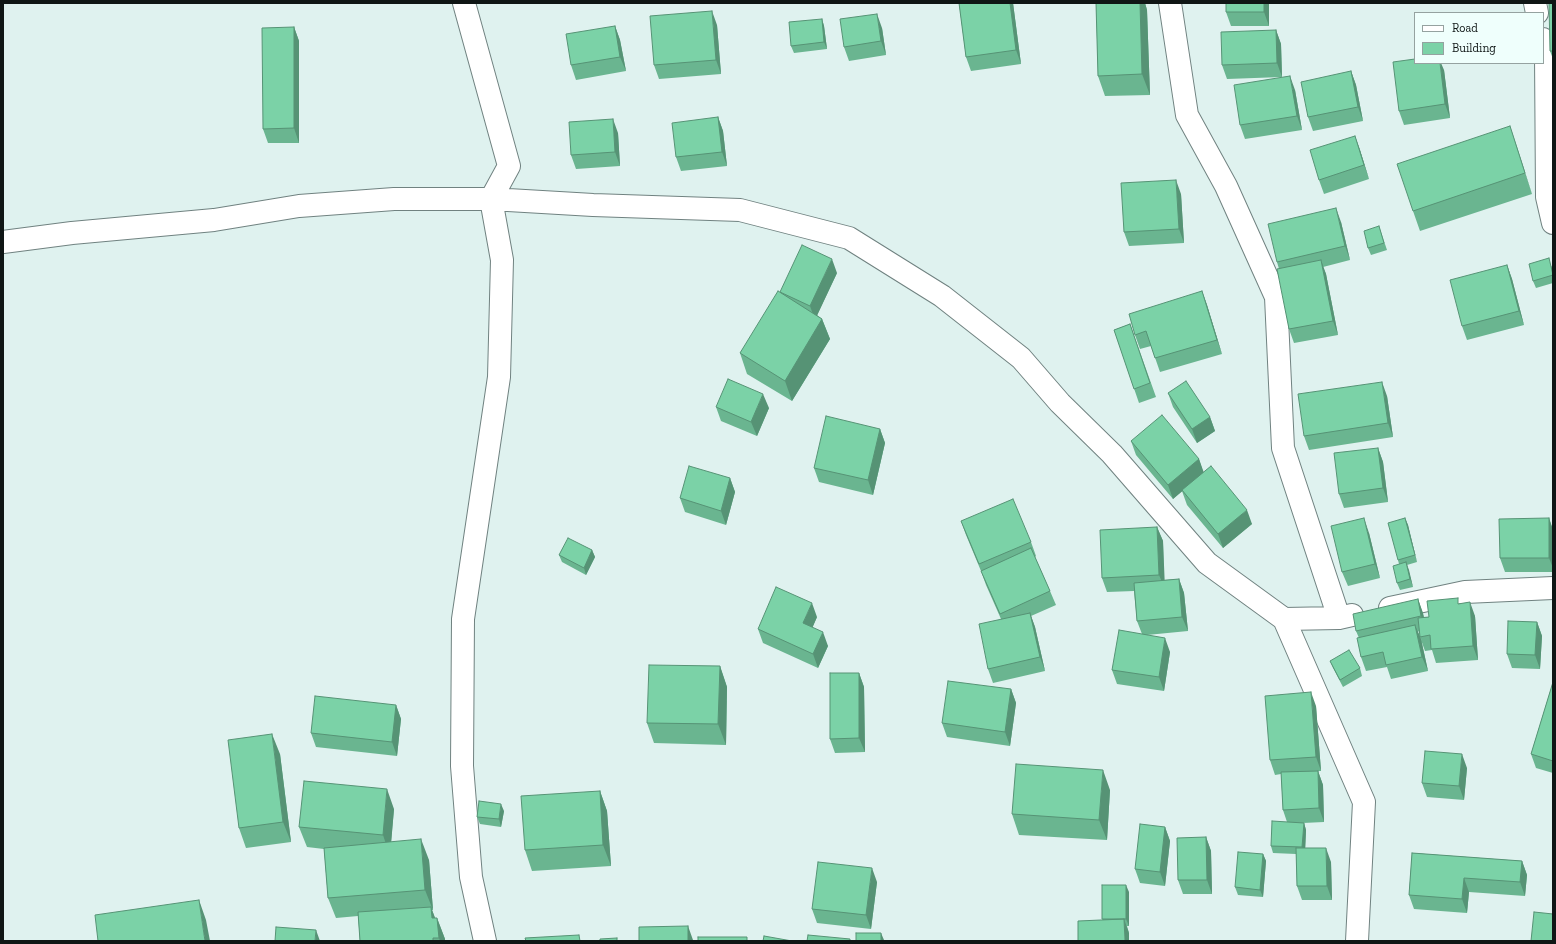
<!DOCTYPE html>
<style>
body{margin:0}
#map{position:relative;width:1556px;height:944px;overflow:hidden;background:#dff2ef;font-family:"Zilla Slab",serif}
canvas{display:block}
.frame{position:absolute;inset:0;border:4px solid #0f1615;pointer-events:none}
.legend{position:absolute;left:1414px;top:12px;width:130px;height:52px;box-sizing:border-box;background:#effffc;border:1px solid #95a2a0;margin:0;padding:5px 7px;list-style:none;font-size:12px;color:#0f1615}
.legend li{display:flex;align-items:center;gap:8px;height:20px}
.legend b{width:20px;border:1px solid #95a2a0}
</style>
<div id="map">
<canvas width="1556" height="944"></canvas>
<div class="frame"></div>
<ul class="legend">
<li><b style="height:5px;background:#fff"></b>Road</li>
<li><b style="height:11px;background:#7bd2a7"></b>Building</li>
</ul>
</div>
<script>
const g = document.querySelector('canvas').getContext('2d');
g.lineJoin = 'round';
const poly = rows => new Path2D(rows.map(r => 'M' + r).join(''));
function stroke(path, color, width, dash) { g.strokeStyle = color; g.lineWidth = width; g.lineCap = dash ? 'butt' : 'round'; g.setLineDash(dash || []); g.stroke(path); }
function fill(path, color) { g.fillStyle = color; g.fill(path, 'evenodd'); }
const minor = poly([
 [464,3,509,166,491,199,502,260,499,377,463,619,462,766,471,877,485,941],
 [1170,3,1187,115,1226,186,1276,297,1283,448,1339,618],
 [1535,3,1537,13],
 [1543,39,1546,55,1547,197,1553,223],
 [3,242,72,233,214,220,299,206,394,199,491,199,593,205,740,210,849,238,942,296,1021,358,1060,403,1112,454,1207,563,1284,619],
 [1390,608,1465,592,1553,588],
 [1352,615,1339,618,1284,619,1364,802,1357,941]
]);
stroke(minor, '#708280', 24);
stroke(minor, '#fff', 22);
fill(poly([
 [959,3,1013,3,1021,64,971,71,966,57],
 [1096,3,1145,3,1147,10,1150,95,1105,96,1098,76],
 [1269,3,1269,26,1231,26,1226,12],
 [1553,3,1553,59,1550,51],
 [822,19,824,26,827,49,794,53,791,46],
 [717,25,721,74,659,79,654,65],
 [615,26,620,40,626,71,576,80,571,65],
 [294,27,299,41,299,143,268,143,263,129],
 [882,28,886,55,849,61,844,47],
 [1276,30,1281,44,1282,77,1227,79,1222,65],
 [1444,70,1450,118,1404,125,1399,111],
 [1351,71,1356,85,1363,121,1313,131,1308,117],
 [1295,90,1302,130,1245,139,1240,125],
 [718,117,723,131,727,166,681,171,676,157],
 [1510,126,1532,194,1420,231,1413,211],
 [618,133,620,166,576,169,571,155],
 [1355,136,1360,150,1369,179,1324,194,1319,180],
 [1181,194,1184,243,1129,246,1124,232],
 [1341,222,1350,260,1323,267,1326,274,1338,335,1294,343,1289,329,1279,269,1277,262],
 [1379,226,1387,250,1371,255,1368,248],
 [1507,265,1512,279,1524,325,1467,340,1462,326],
 [1552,266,1553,271,1553,283,1536,288,1533,281],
 [837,273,817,315,822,319,830,339,792,401,747,374,740,353,781,293,780,292],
 [1202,291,1207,305,1222,354,1160,372,1151,346,1140,349,1135,335],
 [1130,324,1156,397,1139,403,1114,330],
 [1168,393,1210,417,1215,431,1197,443,1173,407],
 [1387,396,1393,437,1309,450,1304,436],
 [716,407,769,408,757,436,721,421],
 [880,429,885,443,873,495,819,482,814,468],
 [1131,441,1199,459,1203,472,1252,524,1223,548,1187,505,1182,491,1173,499,1136,455],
 [1378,448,1383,462,1388,502,1344,508,1339,494],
 [730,478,735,492,726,525,685,512,680,498],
 [1405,518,1408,525,1417,562,1407,565,1413,587,1400,590,1397,583,1399,564,1398,560],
 [1549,518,1553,530,1553,572,1505,572,1500,558],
 [961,521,1031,542,1036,556,1035,557,1050,591,1056,605,1031,616,1035,627,1045,671,993,683,988,669,1001,619,986,585,981,571,966,535],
 [1157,527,1163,541,1164,580,1179,579,1184,593,1188,631,1147,635,1170,652,1164,691,1117,684,1112,670,1142,634,1137,621,1134,591,1107,592,1102,578],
 [1369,533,1380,578,1348,586,1342,572],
 [592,550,595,557,586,575,562,562,559,555],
 [1418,599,1424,617,1429,617,1460,603,1475,616,1478,660,1436,663,1432,650,1425,651,1420,637,1419,631,1418,632,1421,639,1428,671,1391,679,1387,667,1366,671,1361,657,1359,638,1356,631],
 [817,617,812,628,828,646,818,668,763,643,758,629],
 [1537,622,1542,636,1540,669,1512,668,1507,654],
 [1330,661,1360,668,1362,676,1343,687,1333,668],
 [720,666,727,687,726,745,654,743,647,723],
 [859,673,864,687,865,752,835,753,830,739],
 [1553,682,1553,773,1536,768,1531,754],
 [1011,689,1016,703,1010,746,947,737,942,723],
 [396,705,401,719,397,756,316,747,311,733],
 [1316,706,1321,771,1318,771,1323,785,1324,822,1303,823,1304,823,1306,830,1305,848,1331,862,1332,900,1302,900,1297,886,1296,854,1273,853,1271,846,1287,822,1283,810,1281,774,1275,775,1270,760],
 [280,754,291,842,246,848,239,828],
 [1467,768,1464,800,1427,797,1422,783],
 [1110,790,1107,840,1019,835,1012,814],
 [600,791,607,811,611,866,532,871,525,850],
 [394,809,391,842,429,860,433,910,432,910,435,918,437,918,445,939,445,941,360,941,358,916,336,918,328,898,324,849,307,847,299,827],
 [504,811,501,827,480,824,477,817],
 [1165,827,1170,841,1165,886,1140,883,1135,869],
 [1206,837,1211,851,1212,894,1183,894,1178,880],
 [1412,853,1522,861,1527,875,1525,896,1469,892,1467,913,1414,909,1409,895],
 [1263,854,1266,861,1263,897,1238,895,1235,887],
 [877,882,871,929,817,923,812,909],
 [1129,892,1129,926,1127,926,1129,933,1102,920]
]), '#6ab590');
fill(poly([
 [1010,3,1013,3,1021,64,1016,50],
 [1140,3,1145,3,1147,10,1150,95,1142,74],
 [1264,3,1269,3,1269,26,1264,12],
 [712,11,717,25,721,74,716,60],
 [877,14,882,28,886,55,881,41],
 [822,19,824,26,827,49,824,42],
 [615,26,620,40,626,71,620,57],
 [294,27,299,41,299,143,294,128],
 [1276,30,1281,44,1282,77,1277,63],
 [1440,63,1441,63,1444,70,1450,118,1445,104],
 [1351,71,1356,85,1363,121,1358,107],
 [1290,76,1295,90,1302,130,1297,116],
 [718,117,723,131,727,166,722,152],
 [613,119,618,133,620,166,615,152],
 [1510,126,1517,147,1532,194,1525,173],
 [1355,136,1360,150,1369,179,1364,165],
 [1176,180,1181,194,1184,243,1179,229],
 [1336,208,1341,222,1350,260,1345,246],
 [832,259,837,273,815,320,810,306],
 [1321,260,1326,274,1338,335,1333,321],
 [1507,265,1512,279,1524,325,1519,311],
 [1202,291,1207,305,1222,354,1217,340],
 [822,319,830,339,792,401,785,381],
 [1382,382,1387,396,1393,437,1388,423],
 [763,394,769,408,757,436,751,422],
 [1210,417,1215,431,1197,443,1192,429],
 [880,429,885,443,873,495,868,480],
 [1378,448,1383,462,1388,502,1383,488],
 [1199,459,1204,473,1173,499,1168,485],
 [730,478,735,492,726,525,721,511],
 [1247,510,1252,524,1223,548,1218,534],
 [1364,518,1369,533,1380,578,1375,564],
 [1405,518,1408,525,1417,562,1415,555],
 [1549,518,1553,530,1553,568,1549,558],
 [1157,527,1163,541,1165,589,1159,575],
 [592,550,595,557,586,575,584,568],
 [1406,562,1409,570,1413,587,1410,579],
 [1179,579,1184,593,1188,631,1182,617],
 [1418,599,1423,613,1426,630,1421,616],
 [1470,602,1475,616,1478,660,1473,646],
 [812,603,817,617,808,638,803,623],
 [1030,613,1035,627,1045,671,1040,657],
 [1537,622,1542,636,1540,669,1535,655],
 [1415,625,1421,639,1428,671,1422,657],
 [823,632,828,646,818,668,813,654],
 [1165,638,1170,652,1164,691,1159,677],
 [720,666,727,687,726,745,718,724],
 [859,673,864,687,865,752,859,738],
 [1011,689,1016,703,1010,746,1005,732],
 [1311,692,1316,706,1321,771,1316,757],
 [396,705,401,719,397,756,392,742],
 [272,734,280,754,291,842,283,822],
 [1462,754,1467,768,1464,800,1459,786],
 [1103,770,1110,790,1107,840,1099,820],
 [1318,771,1323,785,1324,822,1319,808],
 [387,789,394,809,390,856,383,835],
 [600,791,607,811,611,866,603,845],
 [501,804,504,811,501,827,499,819],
 [1304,823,1306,830,1305,855,1302,847],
 [1165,827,1170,841,1165,886,1160,872],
 [1206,837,1211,851,1212,894,1207,880],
 [421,839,429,860,433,910,425,890],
 [1326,848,1331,862,1332,900,1327,886],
 [1263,854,1266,861,1263,897,1260,890],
 [1522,861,1527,875,1525,896,1520,882],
 [872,868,877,882,871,929,866,915],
 [1464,878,1469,892,1467,913,1462,899],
 [1126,885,1129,892,1129,926,1126,919],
 [199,900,206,920,210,941,205,941],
 [431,907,438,926,437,918,445,939,445,941,440,941,432,918],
 [1124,919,1129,933,1129,941,1125,941],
 [688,926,693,940,693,941,688,941],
 [316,930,320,941,315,941],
 [881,933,884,940,884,941,881,941]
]), '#569375');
const building = poly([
 [959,3,1010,3,1016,50,966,57,959,3],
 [1096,3,1140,3,1142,74,1098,76,1096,3],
 [1226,3,1264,3,1264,12,1226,12,1226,3],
 [1549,3,1553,3,1553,51,1550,51,1549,3],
 [712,11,716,60,654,65,650,16,712,11],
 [877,14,881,41,844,47,840,19,877,14],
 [822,19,824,42,791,46,789,22,822,19],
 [615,26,620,57,571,65,566,34,615,26],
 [294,27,294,128,263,129,262,28,294,27],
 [1276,30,1277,63,1222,65,1221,32,1276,30],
 [1415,59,1415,63,1440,63,1445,104,1399,111,1393,62,1415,59],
 [1351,71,1358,107,1308,117,1301,82,1351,71],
 [1290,76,1297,116,1240,125,1234,85,1290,76],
 [718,117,722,152,676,157,672,123,718,117],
 [613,119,615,152,571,155,569,122,613,119],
 [1510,126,1525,173,1413,211,1397,164,1510,126],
 [1355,136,1364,165,1319,180,1310,150,1355,136],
 [1176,180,1179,229,1124,232,1121,183,1176,180],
 [1336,208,1345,246,1277,262,1268,224,1336,208],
 [1379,226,1384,243,1368,248,1364,231,1379,226],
 [802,245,832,259,810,306,780,292,802,245],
 [1549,258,1553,275,1533,281,1529,264,1549,258],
 [1321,260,1333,321,1289,329,1277,269,1321,260],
 [1507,265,1519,311,1462,326,1450,280,1507,265],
 [778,291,822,319,785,381,740,353,778,291],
 [1202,291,1217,340,1155,358,1146,331,1135,335,1129,314,1202,291],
 [1130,324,1150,383,1134,389,1114,330,1130,324],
 [728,379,763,394,751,422,716,407,728,379],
 [1186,381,1210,417,1192,429,1168,393,1186,381],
 [1382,382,1388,423,1304,436,1298,394,1382,382],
 [1162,415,1199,459,1168,485,1131,441,1162,415],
 [826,416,880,429,868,480,814,468,826,416],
 [1378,448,1383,488,1339,494,1334,453,1378,448],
 [689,466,730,478,721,511,680,498,689,466],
 [1211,466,1247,510,1218,534,1182,490,1211,466],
 [1013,499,1031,542,979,564,961,521,1013,499],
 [1364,518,1375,564,1342,572,1331,526,1364,518],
 [1405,518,1415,555,1398,560,1388,523,1405,518],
 [1549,518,1549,558,1500,558,1499,519,1549,518],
 [1157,527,1159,575,1102,578,1100,530,1157,527],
 [568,538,592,550,584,568,559,555,568,538],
 [1031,548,1050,591,1000,614,981,571,1031,548],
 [1406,562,1410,579,1397,583,1393,566,1406,562],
 [1179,579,1182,617,1137,621,1134,583,1179,579],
 [776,587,812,603,803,623,823,632,813,654,758,629,776,587],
 [1458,598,1458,604,1470,602,1473,646,1431,649,1430,635,1420,637,1418,618,1429,617,1427,601,1458,598],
 [1418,599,1421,616,1356,631,1353,614,1418,599],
 [1030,613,1040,657,988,669,979,624,1030,613],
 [1508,621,1537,622,1535,655,1507,654,1508,621],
 [1415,625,1422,657,1386,665,1383,652,1361,657,1357,638,1415,625],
 [1119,630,1165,638,1159,677,1112,670,1119,630],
 [1349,650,1360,668,1340,680,1330,661,1349,650],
 [649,665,720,666,718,724,647,723,649,665],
 [830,673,859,673,859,738,830,739,830,673],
 [948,681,1011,689,1005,732,942,723,948,681],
 [1553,682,1553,761,1531,754,1553,682],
 [1311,692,1316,757,1270,760,1265,696,1311,692],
 [315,696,396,705,392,742,311,733,315,696],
 [272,734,283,822,239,828,228,740,272,734],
 [1425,751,1462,754,1459,786,1422,783,1425,751],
 [1016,764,1103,770,1099,820,1012,814,1016,764],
 [1318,771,1319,808,1283,810,1281,772,1318,771],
 [304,781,387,789,383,835,299,827,304,781],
 [600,791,603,845,525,850,521,796,600,791],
 [479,801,501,804,499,819,477,817,479,801],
 [1272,821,1304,823,1302,847,1271,846,1272,821],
 [1140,824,1165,827,1160,872,1135,869,1140,824],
 [1206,837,1207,880,1178,880,1177,838,1206,837],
 [421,839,425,890,328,898,324,848,421,839],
 [1296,848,1326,848,1327,886,1297,886,1296,848],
 [1238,852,1263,854,1260,890,1235,887,1238,852],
 [1412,853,1522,861,1520,882,1464,878,1462,899,1409,895,1412,853],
 [818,862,872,868,866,915,812,909,818,862],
 [1102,885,1126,885,1126,919,1102,919,1102,885],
 [199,900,205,941,98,941,95,915,199,900],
 [431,907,432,918,437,918,439,938,433,938,433,941,360,941,358,912,431,907],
 [1534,912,1553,914,1553,941,1531,941,1534,912],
 [1124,919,1125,941,1078,941,1078,921,1124,919],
 [688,926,688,941,639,941,639,927,688,926],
 [276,927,316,930,315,941,275,941,276,927],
 [856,933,881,933,881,941,856,941,856,933],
 [579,935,580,941,526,941,525,938,579,935],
 [808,935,850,939,850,941,807,941,808,935],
 [764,936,792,941,763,941,764,936],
 [698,937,747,937,747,941,698,941,698,937],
 [617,938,617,941,600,941,600,939,617,938]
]);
fill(building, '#7bd2a7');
stroke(building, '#569375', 1);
</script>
